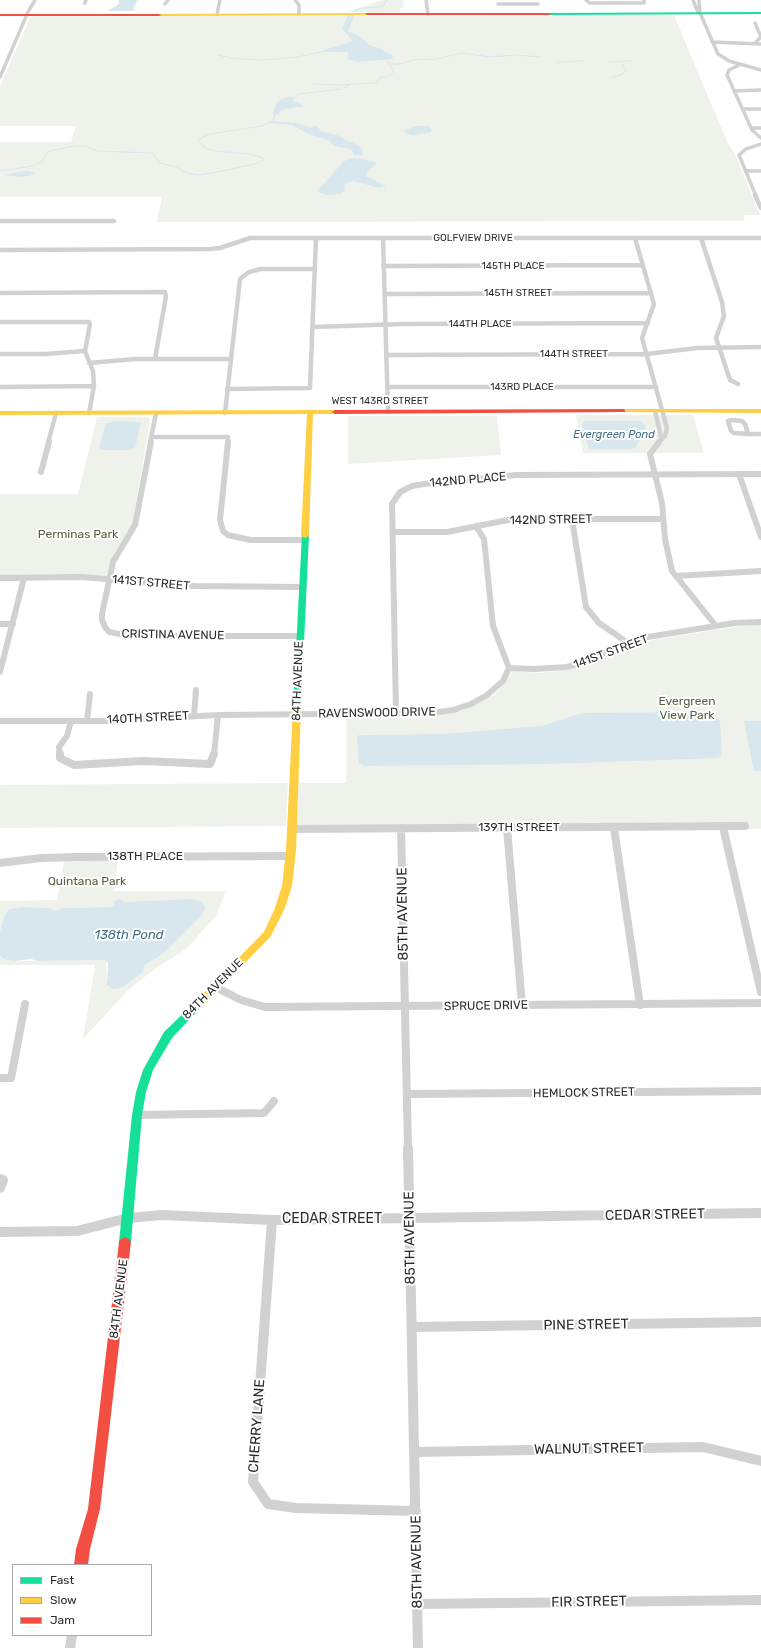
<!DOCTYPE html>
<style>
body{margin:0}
#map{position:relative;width:761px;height:1648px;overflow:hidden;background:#fff;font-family:Rubik,sans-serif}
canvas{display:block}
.legend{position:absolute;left:12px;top:1564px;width:140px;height:72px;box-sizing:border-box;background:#fff;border:1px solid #ababab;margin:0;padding:5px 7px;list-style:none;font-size:12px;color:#2c2c2c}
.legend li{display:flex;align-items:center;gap:8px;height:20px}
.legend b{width:20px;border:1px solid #ababab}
</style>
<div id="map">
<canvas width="761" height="1648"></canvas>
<ul class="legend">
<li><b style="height:5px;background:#16e098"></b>Fast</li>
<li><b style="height:5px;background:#ffcf43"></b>Slow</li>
<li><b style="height:5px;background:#f24e42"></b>Jam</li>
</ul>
</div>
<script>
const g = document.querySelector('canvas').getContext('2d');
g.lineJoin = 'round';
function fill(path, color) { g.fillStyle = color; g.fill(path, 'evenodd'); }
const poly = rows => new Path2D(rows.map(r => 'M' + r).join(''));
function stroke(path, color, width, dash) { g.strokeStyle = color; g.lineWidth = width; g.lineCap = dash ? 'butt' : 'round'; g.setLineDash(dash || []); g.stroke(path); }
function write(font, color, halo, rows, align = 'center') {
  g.font = font + ' Rubik,sans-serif'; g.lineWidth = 4; g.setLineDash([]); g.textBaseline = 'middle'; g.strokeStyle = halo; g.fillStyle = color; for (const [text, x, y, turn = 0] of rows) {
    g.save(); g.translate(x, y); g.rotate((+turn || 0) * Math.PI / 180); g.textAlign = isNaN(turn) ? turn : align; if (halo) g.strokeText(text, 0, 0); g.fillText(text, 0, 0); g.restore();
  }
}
fill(poly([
 [382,0,403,0,404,6,401,8,400,12,348,12],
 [674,15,728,144,734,152,760,215,743,215,745,221,157,222,162,197,0,197,0,142,71,142,76,126,0,126,0,86,30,18,33,16],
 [576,415,693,415,704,453,583,453],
 [348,416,497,416,501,455,348,464],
 [97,417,146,417,149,418,150,421,132,525,111,560,107,575,105,577,0,576,0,494,78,494],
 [761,625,761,829,748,829,746,825,302,826,297,825,298,783,346,783,346,718,429,717,464,710,495,694,504,684,513,671,541,673,571,669,596,661,629,647,653,640,740,626],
 [288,783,286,826,0,828,0,785],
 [118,860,114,891,226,891,216,916,186,949,152,971,127,991,83,1039,95,965,0,965,0,955,3,959,23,961,106,960,107,985,143,972,145,965,163,954,202,915,205,909,189,899,124,902,112,907,63,908,54,911,50,908,23,907,9,909,4,916,0,932,0,901,57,900,64,861]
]), '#eff2eb');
fill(poly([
 [119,0,138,0,133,8,135,11,107,11,118,5],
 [348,15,354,15,348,31,358,35,369,45,379,48,391,54,393,56,392,59,357,62,347,59,349,54,347,52,326,52,321,51,353,41,342,29],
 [289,97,294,98,293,101,304,106,281,110,277,115,273,115,276,103,281,99],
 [271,121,296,123,309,127,317,126,321,131,337,135,361,147,363,150,363,155,354,155,351,149,334,146,329,140,310,135,292,125,267,123],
 [417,126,428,126,432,130,429,133,414,135,407,134,403,131],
 [353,158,364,159,377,163,376,165,369,169,366,176,386,186,379,188,354,181,344,184,345,191,340,194,327,195,319,192,320,188,344,161],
 [24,171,30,171,34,173,32,175,21,177,4,175],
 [113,421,141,422,135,448,128,450,103,450,99,448,106,424],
 [584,421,640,421,645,425,646,432,635,448,631,449,591,449,588,447,582,424],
 [703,712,714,714,720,721,722,755,718,758,548,764,364,766,359,763,357,738,359,735,445,734,542,726,579,714,585,713],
 [744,721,761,721,761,771,754,771],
 [119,899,124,902,189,899,201,901,204,904,205,909,202,915,163,954,145,965,143,972,121,988,113,989,107,985,108,964,106,960,38,961,31,959,13,961,3,959,0,955,0,932,4,916,9,909,23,907,50,908,54,911,63,908,112,907,115,904,115,901]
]), '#d8e6ee');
stroke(poly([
 [354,11,362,8,380,7,384,5,385,1,388,0],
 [218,55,231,58,262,60,298,57,324,51],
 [558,62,584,61],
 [609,62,632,61],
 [389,64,401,64,413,60,436,59,462,53,490,57,517,55,540,57],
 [610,78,621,75,626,71,622,63],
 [313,84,337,85,376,83,380,78,390,76,393,72,389,63,385,60],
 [344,88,350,85],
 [291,98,299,94,341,89],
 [0,171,33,166,43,161,47,153,50,151,74,146,85,146,98,151,152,153,160,163,176,167,187,173,198,175,217,172,255,164,264,160,261,157,249,154,216,151,205,148,199,141,203,137,210,134,262,126,272,121,275,115]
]), '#d8e6ee', 1);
stroke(poly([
 [295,0,299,5,299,14],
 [426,0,428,14],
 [586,0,590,3,644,3,644,0],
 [693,0,698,12],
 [699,0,700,13,718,54,729,61,761,70],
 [85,3,86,0],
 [165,4,168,0],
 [498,4,538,4],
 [217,14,220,0],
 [755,23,761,37,755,43],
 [712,42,761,44],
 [739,65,729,70,727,75,752,130,761,138],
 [0,77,28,12,35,0],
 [734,91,761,90],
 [743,109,761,109],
 [751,128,761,128],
 [745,171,761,171],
 [756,196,739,155,746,149,761,144]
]), '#d1d1d1', 3.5);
stroke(poly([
 [755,195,761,208],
 [0,221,114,221],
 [383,238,388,412],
 [635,238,654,304,642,338,667,428,665,436,658,443],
 [701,238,722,302,724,316,716,338,730,380,738,384],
 [0,250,210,249,220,248,250,238,761,238],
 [383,266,643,265],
 [0,293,165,292,166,296,155,359],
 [385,294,651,293],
 [0,322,89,322,90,324,85,351,93,371,94,386,89,413],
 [313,327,403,324,648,323],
 [0,354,45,354,85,351],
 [386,355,647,354,697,348,761,347],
 [89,363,135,359,230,359],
 [0,387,94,386],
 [388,387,656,387],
 [227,389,310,388,316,238],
 [655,411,661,437],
 [225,413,240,279,249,272,261,269,315,269],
 [732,420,742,421,745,424,748,434,734,433,731,431,728,421,732,420],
 [748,434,761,434],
 [151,437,228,437,228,443],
 [48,443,56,413],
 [150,443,156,413]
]), '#d1d1d1', 4.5);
stroke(poly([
 [151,442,135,525,113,562,102,614,102,620,105,627,109,632,131,636,300,636],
 [228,442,220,520,223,531,228,535,250,540,304,540],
 [659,442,650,454,662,503,665,539,672,571,716,626],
 [41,472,49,442],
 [739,474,761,537],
 [572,519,586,607,599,623,628,643],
 [393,532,447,532,513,519,663,519],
 [676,576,761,571],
 [0,578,81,577,195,586,302,587],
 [0,624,13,624],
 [509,668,534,669,567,667,584,662,628,643,648,637,734,623,761,622],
 [0,672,24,578],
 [396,714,392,504,400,492,412,486,424,484,516,475,761,474],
 [194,716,196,690],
 [0,721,109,721,218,715,431,713,453,710,471,704,487,695,503,681,509,668,493,626,484,539,476,526],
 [87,721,90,694],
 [60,755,59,747,67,736,71,721],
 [214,755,218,715]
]), '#d1d1d1', 6);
stroke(poly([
 [60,754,60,758,74,765,143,761,210,764,214,754],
 [723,827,761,992],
 [401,828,408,1149],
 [507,828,522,1005],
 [614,828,640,1005],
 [292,829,745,826],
 [0,863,41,858,75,857,290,856],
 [215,987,241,1000,265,1007,761,1003],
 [0,1078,11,1078,25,1004],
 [407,1094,761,1091],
 [137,1115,264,1113,274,1101]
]), '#d1d1d1', 8);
stroke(poly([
 [408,1148,418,1648],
 [0,1179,3,1180,0,1188],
 [272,1220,253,1482,268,1504,296,1508,416,1511],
 [0,1232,77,1231,128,1218,162,1215,272,1220,761,1213],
 [412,1327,761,1322],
 [415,1452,703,1447,761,1461],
 [418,1604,761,1600],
 [70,1648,72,1635]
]), '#d1d1d1', 10);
fill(poly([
 [761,12,761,14,549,15,547,14,549,13,761,12],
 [302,534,308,534,309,536,301,707,297,709,293,707,302,534],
 [199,1000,203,1002,204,1004,172,1038,153,1070,146,1092,142,1115,131,1242,129,1245,125,1247,121,1245,119,1242,132,1115,136,1092,143,1070,164,1032,195,1002,199,1000]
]), '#16e098');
fill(poly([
 [367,13,369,15,159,16,157,15,159,14,367,13],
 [623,409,761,409,761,413,621,412,621,410,623,409],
 [310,410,335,410,338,412,335,414,313,414,309,536,305,538,301,536,307,414,0,415,0,411,310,410],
 [294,705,300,705,301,707,296,851,292,886,285,908,271,936,203,1006,195,1006,194,1004,195,1002,264,932,275,908,282,886,286,851,293,707,294,705]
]), '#ffcf43');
fill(poly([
 [365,13,549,13,551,14,549,15,367,15,365,13],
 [0,14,159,14,161,15,159,16,0,16,0,14],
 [623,409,625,410,625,412,335,414,332,412,335,410,623,409],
 [125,1237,129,1239,131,1242,100,1509,90,1549,88,1565,74,1565,76,1549,88,1509,119,1242,121,1239,125,1237]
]), '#f24e42');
write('10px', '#2c2c2c', '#fff', [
 ["GOLFVIEW DRIVE",473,238],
 ["145TH PLACE",513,266],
 ["145TH STREET",518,293],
 ["144TH PLACE",480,324],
 ["144TH STREET",574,354],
 ["143RD PLACE",522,387],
 ["WEST 143RD STREET",380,401]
]);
write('italic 11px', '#426e85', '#fff', [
 ["Evergreen Pond",614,435]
]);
write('12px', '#2c2c2c', '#fff', [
 ["142ND PLACE",468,480,-5],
 ["142ND STREET",551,520,-1],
 ["141ST STREET",151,583,5],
 ["CRISTINA AVENUE",173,635,1],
 ["141ST STREET",611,652,-20],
 ["84TH AVENUE",298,681,-88],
 ["RAVENSWOOD DRIVE",377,713,-1],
 ["140TH STREET",148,718,-3],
 ["139TH STREET",519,828],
 ["138TH PLACE",145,857],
 ["84TH AVENUE",213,989,-45],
 ["SPRUCE DRIVE",486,1006,-1],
 ["HEMLOCK STREET",584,1093,-1],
 ["84TH AVENUE",119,1299,-83]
]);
write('12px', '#51633e', '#fff', [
 ["Perminas Park",78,535],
 ["Evergreen",687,702],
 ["View Park",687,716],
 ["Quintana Park",87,882]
]);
write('italic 13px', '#426e85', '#fff', [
 ["138th Pond",129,935]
]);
write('14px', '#2c2c2c', '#fff', [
 ["85TH AVENUE",403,914,-91],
 ["CEDAR STREET",655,1215,-1],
 ["CEDAR STREET",332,1219],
 ["85TH AVENUE",410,1238,-91],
 ["PINE STREET",586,1325,-1],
 ["CHERRY LANE",257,1426,-86],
 ["WALNUT STREET",589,1449,-1],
 ["85TH AVENUE",417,1562,-91],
 ["FIR STREET",589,1602,-1]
]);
</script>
